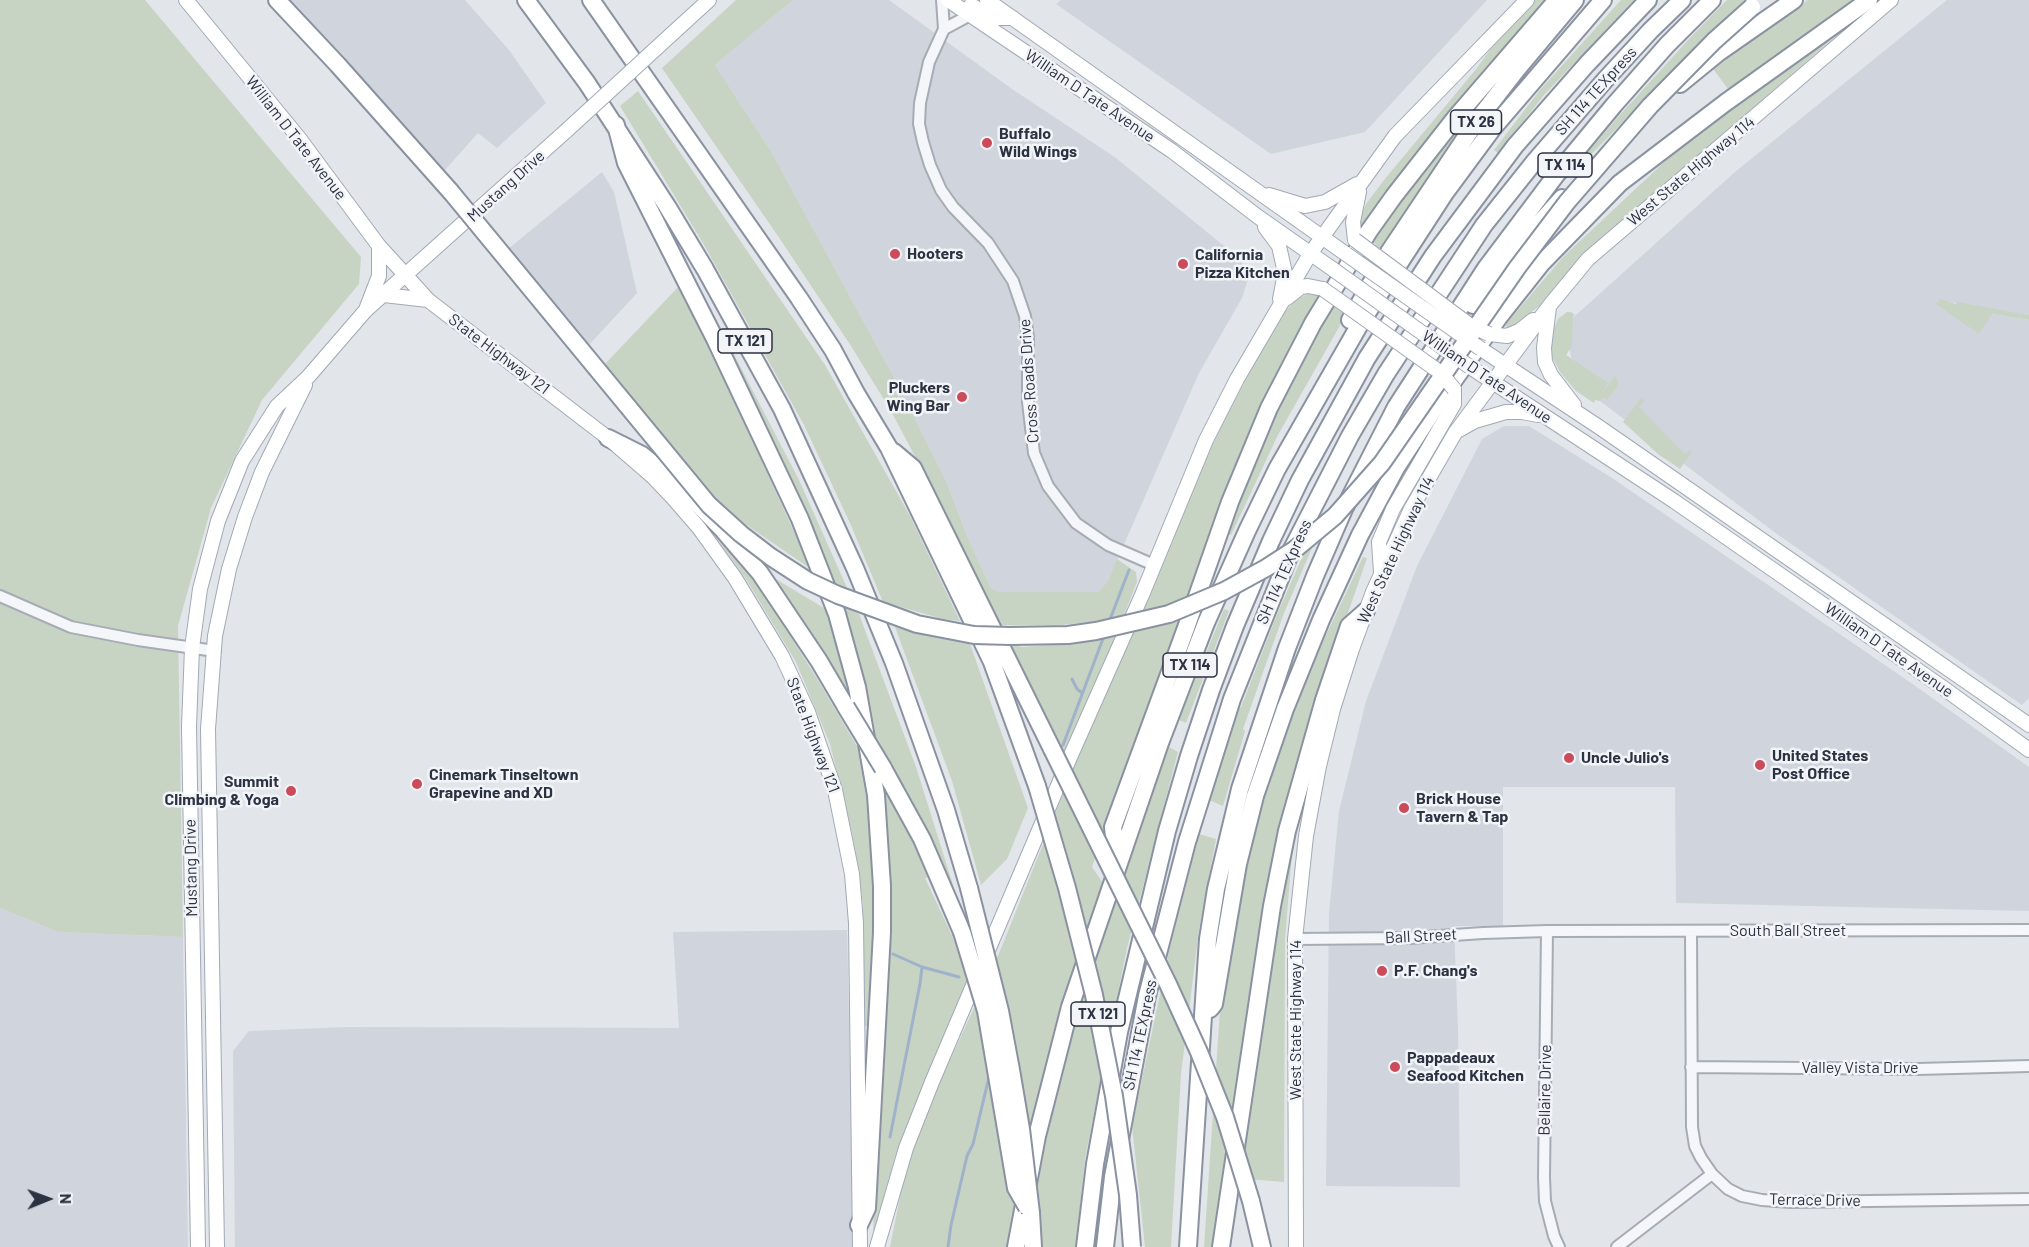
<!DOCTYPE html>
<style>
body{margin:0}
#map{position:relative;width:2029px;height:1247px;overflow:hidden;background:#e2e5ea;font-family:Barlow,sans-serif}
canvas{display:block}
.north{position:absolute;left:18px;top:1169px;width:60px;height:60px;-webkit-text-stroke:4px #f2f4f8;paint-order:stroke;rotate:89deg;font-size:16px;font-weight:700;line-height:24px;text-align:center;color:#2b3242}
.north::after{content:'';display:block;margin:auto;width:21px;height:27px;background:#2b3242;clip-path:polygon(50% 0,100% 100%,50% 72%,0 100%)}
</style>
<div id="map">
<canvas width="2029" height="1247"></canvas>
<div class="north">N</div>
</div>
<script>
const g = document.querySelector('canvas').getContext('2d');
g.lineJoin = 'round';
function fill(path, color) { g.fillStyle = color; g.fill(path, 'evenodd'); }
const poly = rows => new Path2D(rows.map(r => 'M' + r).join(''));
function stroke(path, color, width, dash) { g.strokeStyle = color; g.lineWidth = width; g.lineCap = dash ? 'butt' : 'round'; g.setLineDash(dash || []); g.stroke(path); }
function write(font, color, halo, rows, align = 'center') {
  g.font = font + ' Barlow,sans-serif'; g.lineWidth = 5; g.setLineDash([]); g.textBaseline = 'middle'; g.strokeStyle = halo; g.fillStyle = color; for (const [text, x, y, turn = 0] of rows) {
    g.save(); g.translate(x, y); g.rotate((+turn || 0) * Math.PI / 180); g.textAlign = isNaN(turn) ? turn : align; if (halo) g.strokeText(text, 0, 0); g.fillText(text, 0, 0); g.restore();
  }
}
fill(poly([
 [286,0,465,0,509,50,546,103,497,148,478,133,444,171],
 [793,0,889,0,1012,89,1116,158,1240,259,1249,276,1242,298,1199,373,1108,581,1098,592,998,592,991,588,967,536,947,483,897,383,771,151,715,65],
 [1061,0,1487,0,1365,132,1271,154,1056,4],
 [1947,0,2029,0,2029,315,1937,300,1992,314,2029,320,2029,698,2022,705,1777,534,1576,383,1565,325,1735,172],
 [602,172,614,192,637,293,588,346,508,249],
 [1504,426,1529,426,1612,478,1914,685,2029,767,2029,911,1676,903,1675,787,1503,787,1503,926,1454,926,1458,1028,1460,1187,1326,1186,1329,913,1339,811,1366,701,1417,566,1482,439],
 [0,908,58,932,183,937,188,1247,0,1247],
 [847,930,854,1247,235,1247,233,1051,249,1031,347,1027,679,1028,673,932]
]), '#d0d4dc');
fill(poly([
 [0,0,145,0,361,257,359,284,262,400,211,508,178,626,183,937,58,932,0,908],
 [736,0,793,0,715,65,771,151,897,383,947,483,967,536,991,588,998,592,1098,592,1108,581,1117,559,1136,572,1137,582,1124,615,1090,622,1061,625,1000,625,954,530,891,411,851,346,780,239,662,68],
 [1535,0,1547,0,1518,31,1436,128,1396,179,1363,229,1361,224,1361,216,1366,204,1384,180,1477,68,1504,30],
 [1621,0,1634,0,1544,95,1498,153,1494,150,1540,90],
 [1727,0,1747,0,1693,50,1579,167,1583,158,1619,116,1688,40],
 [1808,0,1858,0,1728,89,1711,66],
 [1828,37,1831,40,1616,227,1577,264,1542,304,1509,329,1505,325,1564,256,1693,135],
 [1505,69,1383,251,1380,250,1372,240,1380,227,1445,140],
 [638,91,825,365,910,516,960,621,943,619,883,602,850,523,804,425,703,243,620,106],
 [681,284,811,569,732,515,692,474,605,364],
 [1310,293,1318,295,1253,429,1204,556,1092,867,1116,902,1169,747,1178,752,1127,948,1085,1159,1076,1247,890,1247,906,1167,928,1108,1000,951,1082,747,1167,547,1222,424,1276,324,1286,310,1297,299],
 [1940,299,1956,304,1957,302,2029,315,2029,320,1992,314,1979,334,1936,304],
 [1331,303,1347,313,1278,435,1231,535,1226,534,1246,479,1268,431,1304,355],
 [1567,312,1571,312,1575,315,1573,316,1572,346,1566,355,1608,383,1604,389,1605,390,1615,375,1618,381,1617,387,1607,400,1603,398,1600,401,1595,400,1594,403,1576,391,1560,372,1551,355,1552,333,1558,319],
 [726,339,799,480,848,590,832,582,722,342],
 [1642,397,1644,401,1639,407,1685,454,1691,450,1692,451,1680,469,1658,454,1623,422],
 [713,533,753,576,819,682,865,760,872,832,875,904,869,1026,864,1026,863,904,852,833,830,744,796,662,746,579],
 [1313,546,1284,613,1243,729,1245,731,1223,806,1209,800,1239,708,1241,707,1278,612,1304,553],
 [1363,557,1367,558,1313,714,1214,1247,1204,1247,1220,1010,1231,933,1245,866,1270,772,1300,690],
 [774,578,829,611,856,710],
 [841,606,859,614,916,767,953,885,948,886,875,739],
 [1224,609,1229,611,1186,723,1179,720],
 [895,627,944,638,969,641,1028,808,1007,859,981,885,952,781],
 [1115,637,1064,754,1010,645,1023,647,1073,643],
 [882,790,888,790,930,877,925,878,954,940,967,982,895,1157,883,1199,877,1233,873,1239],
 [1199,834,1216,839,1199,930,1181,1074,1171,1247,1145,1247,1132,1126,1170,947],
 [1288,854,1292,854,1285,939,1284,1182,1236,1178]
]), '#c7d4c4');
stroke(poly([
 [1109,622,1129,570],
 [1072,679,1077,689,1082,693],
 [1063,745,1104,636],
 [893,954,922,967,959,977],
 [890,1137,920,984,922,967],
 [948,1247,951,1225,967,1156,973,1144,989,1077]
]), '#9fb2c9', 3);
const minor = poly([
 [942,0,944,29,929,62,920,103,919,124,923,142,930,165,941,190,953,207,988,243,1013,281,1025,316,1028,337,1028,402,1034,453,1048,486,1076,523,1108,545,1154,565],
 [944,29,970,15],
 [0,596,71,627,138,640,215,651],
 [1547,931,1544,1177,1545,1201,1554,1236,1559,1247],
 [1691,932,1692,1127,1695,1146,1701,1158,1712,1174,1728,1189,1742,1196,1762,1200,1791,1202,2029,1199],
 [1295,939,1410,938,1483,933,1547,931,2029,930],
 [1691,1067,1918,1069,2029,1066],
 [1617,1247,1712,1174]
]);
const major = poly([
 [186,0,299,138,379,246,428,300,608,438,652,476,673,498,699,528,735,578,782,656,808,712,835,790,852,874,856,923,860,1247],
 [948,0,1172,151,1257,216,1334,270],
 [987,0,1346,254],
 [971,5,993,18,1013,18],
 [674,32,709,0],
 [1269,195,1305,206,1325,202,1357,184],
 [1265,227,1279,246,1285,273,1280,299],
 [1355,240,1353,222,1359,192],
 [384,295,428,300],
 [1287,298,1301,287,1308,286,1323,289],
 [367,307,379,276,379,246],
 [1549,307,1544,348,1545,362,1551,375,1574,405],
 [1489,334,1507,336,1519,331,1533,320],
 [1481,349,1599,427,2029,725],
 [1470,367,1674,501,1942,687,2029,750],
 [1459,430,1475,421,1506,412,1522,412,1538,415],
 [1381,572,1379,542,1393,509,1454,404,1454,389],
 [198,1247,189,726,192,648,200,589,218,521,242,461,277,406,308,377,366,310,566,131],
 [217,1247,208,729,215,636,229,569,245,517,262,472,305,385],
 [877,1247,906,1148,932,1082,1071,755,1142,595,1206,440,1237,379,1310,254,1395,136,1527,0],
 [1296,1247,1295,939,1306,836,1319,766,1333,709,1352,649,1373,592,1411,509,1455,433,1550,305,1588,259,1891,0]
]);
const highway = poly([
 [277,0,338,65,451,192],
 [526,0,587,83,667,206,705,269,782,409,855,568,894,663,946,810,969,888],
 [591,0,799,298,833,350,856,393,889,448,992,662,1037,786],
 [1680,84,1718,53,1794,0],
 [616,125,626,163,716,341,800,519,837,614,857,687,876,795,882,886,882,932,867,1208,859,1225],
 [1473,305,1518,247,1562,198],
 [1350,320,1389,252,1476,122,1518,68,1575,0],
 [608,438,642,455,681,487,723,530,760,573,819,661,846,707],
 [894,452,913,468,1052,749],
 [883,768,922,839,962,932],
 [1117,863,1113,827,1186,628,1230,502,1269,408,1313,323,1369,231,1394,196,1456,117,1557,0],
 [1210,1009,1214,1004,1238,864,1255,796,1285,709,1321,620,1360,535,1396,468,1444,394,1499,317,1541,264,1620,183,1725,103,1869,0],
 [1251,1201,1262,1247],
 [1031,1213,1033,1247],
 [1016,1247,1037,1136,1070,1007,1160,743,1206,623,1247,531,1277,469,1360,324,1445,193,1493,128,1603,0],
 [1085,1247,1095,1164,1119,1032,1167,831,1189,756,1211,690,1235,626,1271,541,1300,480,1367,358,1433,256,1515,146,1587,64,1648,0],
 [1105,1247,1113,1177,1147,996,1187,842,1232,699,1291,551,1350,436,1386,374,1484,225,1535,161,1605,80,1651,30,1682,0],
 [1188,1247,1208,939,1216,889,1240,789,1287,648,1315,576,1344,509,1396,407,1486,268,1556,175,1614,105,1667,45,1712,0],
 [1221,1247,1272,906,1287,831,1324,700,1349,626,1366,611]
]);
stroke(minor, '#a7acb4', 14);
stroke(major, '#a2a9b6', 16);
stroke(highway, '#8a92a1', 20);
stroke(minor, '#f5f6f9', 10);
stroke(major, '#fff', 14);
stroke(highway, '#fff', 16);
const majorBridge = poly([
 [566,131,674,32],
 [1355,240,1471,326,1489,334],
 [1346,254,1481,349],
 [1334,270,1470,367],
 [1323,289,1441,373,1454,389]
]);
const highwayBridge = poly([
 [451,192,709,505,741,534,771,557,808,581,838,595,917,624,974,635,1010,636,1068,635,1096,631,1169,614,1224,591,1266,568,1294,550,1335,516,1382,463,1517,268,1567,202,1650,106,1714,41,1752,7],
 [846,707,883,768],
 [1052,749,1168,984,1199,1052,1225,1117,1251,1201],
 [1037,786,1067,888,1094,995,1114,1096,1128,1195,1132,1247],
 [969,888,1000,1011,1011,1070,1021,1129,1031,1213],
 [962,932,986,1011,1016,1188,1027,1207]
]);
stroke(majorBridge, '#a2a9b6', 16, []);
stroke(highwayBridge, '#8a92a1', 20, []);
stroke(majorBridge, '#fff', 14);
stroke(highwayBridge, '#fff', 16);
for (const [x, y, r, color] of [
 [987,143,6,"#cb4b5a"],
 [895,254,6,"#cb4b5a"],
 [1183,264,6,"#cb4b5a"],
 [962,397,6,"#cb4b5a"],
 [1569,758,6,"#cb4b5a"],
 [1760,765,6,"#cb4b5a"],
 [417,784,6,"#cb4b5a"],
 [291,791,6,"#cb4b5a"],
 [1404,808,6,"#cb4b5a"],
 [1382,971,6,"#cb4b5a"],
 [1395,1067,6,"#cb4b5a"]
]) { const dot = new Path2D(); dot.arc(x, y, r, 0, 2 * Math.PI); g.fillStyle = color; g.fill(dot); stroke(dot, '#f2f4f8', 2); }
for (const [x, y, w] of [
 [1476,122,51],
 [1565,165,54],
 [745,341,54],
 [1190,665,54],
 [1098,1014,54]
]) { const box = new Path2D(); box.roundRect(x - w / 2, y - 12, w, 24, 4.5); g.fillStyle = '#f2f4f8'; g.fill(box); stroke(box, '#2b3242', 1.5); }
write('bold 15px', '#2b3242', null, [
 ["TX 26",1476,122],
 ["TX 114",1565,165],
 ["TX 121",745,341],
 ["TX 114",1190,665],
 ["TX 121",1098,1014]
]);
write('16px', '#2b3242', '#f2f4f8', [
 ["SH 114 TEXpress",1596,91,-48],
 ["William D Tate Avenue",1090,96,34],
 ["William D Tate Avenue",296,138,52],
 ["West State Highway 114",1691,171,-40],
 ["Mustang Drive",506,186,-42],
 ["State Highway 121",499,354,37],
 ["William D Tate Avenue",1487,377,34],
 ["Cross Roads Drive",1029,381,-94],
 ["West State Highway 114",1396,550,-65],
 ["SH 114 TEXpress",1284,572,-66],
 ["William D Tate Avenue",1889,650,35],
 ["State Highway 121",813,735,69],
 ["Mustang Drive",191,868,-91],
 ["South Ball Street",1788,931],
 ["Ball Street",1421,936,-3],
 ["West State Highway 114",1296,1020,-90],
 ["SH 114 TEXpress",1140,1035,-78],
 ["Valley Vista Drive",1860,1068],
 ["Bellaire Drive",1545,1090,-89],
 ["Terrace Drive",1815,1200,1]
]);
write('bold 16px', '#2b3242', '#f2f4f8', [
 ["Buffalo",999,134],
 ["Wild Wings",999,152],
 ["Hooters",907,254],
 ["California",1195,255],
 ["Pizza Kitchen",1195,273],
 ["Pluckers",950,388,"right"],
 ["Wing Bar",950,406,"right"],
 ["United States",1772,756],
 ["Post Office",1772,774],
 ["Uncle Julio's",1581,758],
 ["Cinemark Tinseltown",429,775],
 ["Grapevine and XD",429,793],
 ["Summit",279,782,"right"],
 ["Climbing & Yoga",279,800,"right"],
 ["Brick House",1416,799],
 ["Tavern & Tap",1416,817],
 ["P.F. Chang's",1394,971],
 ["Pappadeaux",1407,1058],
 ["Seafood Kitchen",1407,1076]
], 'left');
</script>
